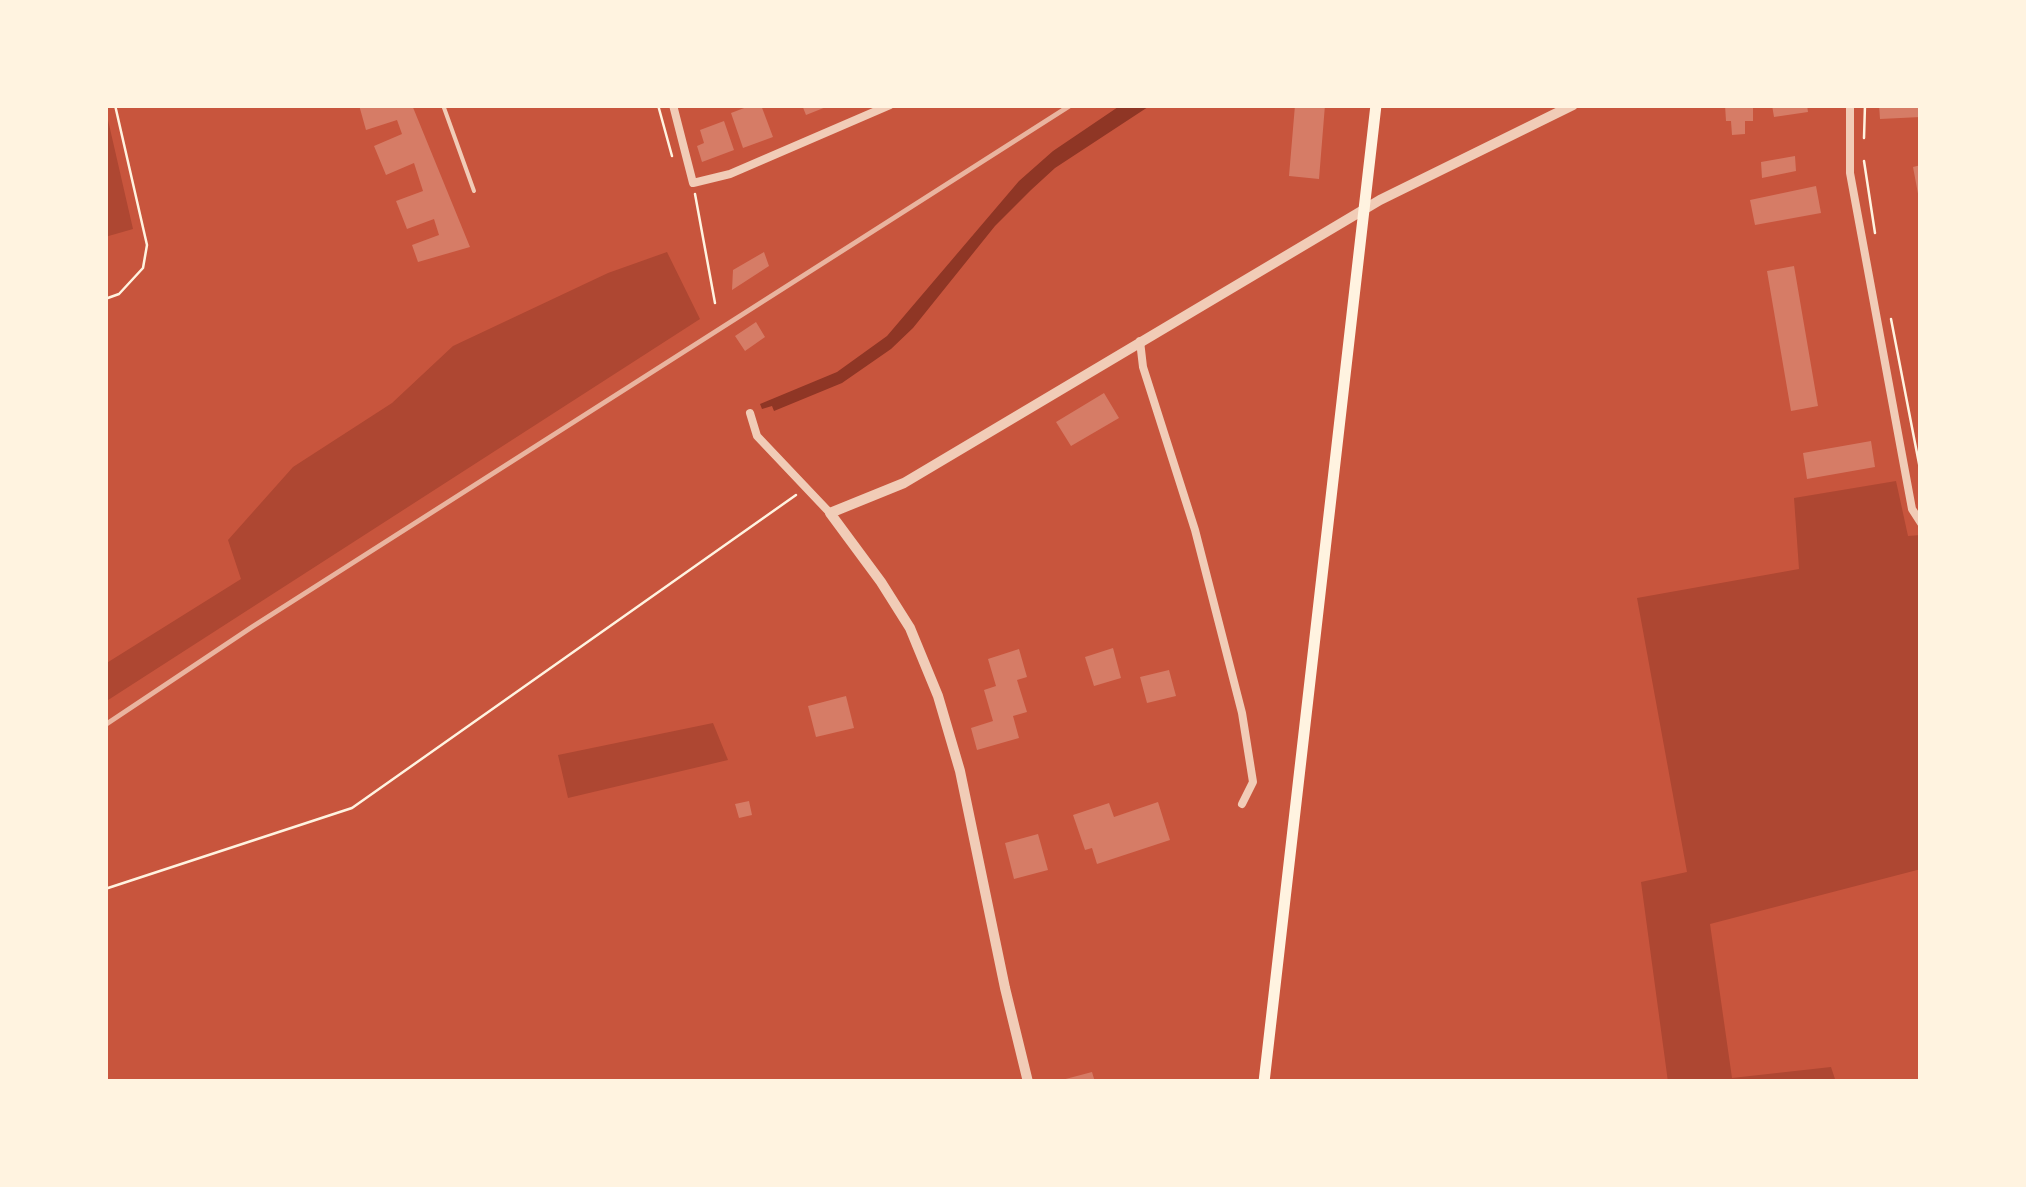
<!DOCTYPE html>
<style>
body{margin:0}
#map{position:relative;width:2026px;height:1187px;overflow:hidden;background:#c8553d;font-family:"Sofia Sans Condensed",sans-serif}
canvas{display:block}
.frame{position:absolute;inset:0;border:108px solid #fff3e0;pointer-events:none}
</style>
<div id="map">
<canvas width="2026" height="1187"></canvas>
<div class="frame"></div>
</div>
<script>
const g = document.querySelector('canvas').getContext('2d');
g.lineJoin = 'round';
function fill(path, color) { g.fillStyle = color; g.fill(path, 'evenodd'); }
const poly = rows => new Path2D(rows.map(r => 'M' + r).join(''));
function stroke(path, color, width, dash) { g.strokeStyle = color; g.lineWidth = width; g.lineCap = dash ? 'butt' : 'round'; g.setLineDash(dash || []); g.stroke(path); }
fill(poly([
 [105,107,133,229,105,237],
 [667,252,700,319,105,702,105,664,241,579,228,540,293,467,392,403,453,346,608,273],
 [1896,481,1908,536,1921,535,1921,869,1710,924,1732,1078,1831,1067,1836,1082,1668,1082,1641,882,1687,872,1637,598,1799,569,1794,498],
 [713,723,728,760,568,798,558,755]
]), '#ae4732');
fill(poly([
 [1121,105,1151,105,1055,168,1031,190,995,226,913,328,891,349,842,383,774,411,772,406,762,409,760,404,837,372,887,336,1019,181,1053,151]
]), '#8f3625');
fill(poly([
 [359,105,412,105,470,247,418,262,412,245,439,235,434,219,407,229,396,201,423,191,414,163,386,175,374,146,402,134,397,120,366,130],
 [752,105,761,105,773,137,743,148,731,113],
 [802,105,831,105,806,115],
 [1295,105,1325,105,1319,179,1289,176],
 [1725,105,1753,105,1753,121,1745,121,1745,134,1732,135,1731,121,1726,121],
 [1772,105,1807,105,1808,112,1774,117],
 [1879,105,1921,105,1921,117,1880,119],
 [724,121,734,150,702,162,697,146,704,143,700,130],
 [1795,156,1796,171,1762,178,1761,162],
 [1921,165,1921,199,1919,199,1913,167],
 [1816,186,1821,213,1755,225,1750,200],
 [764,252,769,266,732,290,733,270],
 [1794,266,1818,406,1791,411,1767,271],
 [756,322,765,337,745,351,735,336],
 [1104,393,1119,418,1071,446,1056,422],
 [1871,441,1875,467,1807,479,1803,453],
 [1113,648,1121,678,1094,686,1085,657],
 [1019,649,1027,677,1017,680,1027,712,1013,716,1019,738,977,750,971,728,993,721,984,690,996,686,988,659],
 [1169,670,1176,696,1147,703,1140,677],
 [846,696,854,728,816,737,808,706],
 [749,801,752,815,739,818,735,804],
 [1158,802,1170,840,1097,864,1092,848,1085,850,1073,815,1109,803,1114,817],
 [1038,834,1048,870,1014,879,1005,843],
 [1092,1072,1095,1082,1058,1082,1058,1081]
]), '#d67c66');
stroke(poly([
 [658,105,672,156],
 [1864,138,1865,105],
 [1864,161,1875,233],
 [695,194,715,303],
 [105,299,119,294,143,268,147,245,115,105],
 [1891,319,1921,474],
 [105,889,352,808,796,495]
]), '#fff3e0', 2.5);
stroke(poly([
 [443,105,474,191]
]), '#f1ccb7', 4);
stroke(poly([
 [673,105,693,183,730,174,890,105],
 [1850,105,1850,173,1912,509,1921,523],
 [1140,341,1143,367,1195,530,1242,713,1253,782,1242,804],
 [750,413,757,436,830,513]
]), '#f1ccb7', 8);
stroke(poly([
 [1028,1082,1005,988,960,771,938,696,910,628,881,582,830,513,904,483,1380,200,1573,105]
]), '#f1ccb7', 10);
stroke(poly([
 [1264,1082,1376,105]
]), '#fff3e0', 11);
stroke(poly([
 [105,725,252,627,1071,105]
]), '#e9b49f', 5);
</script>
